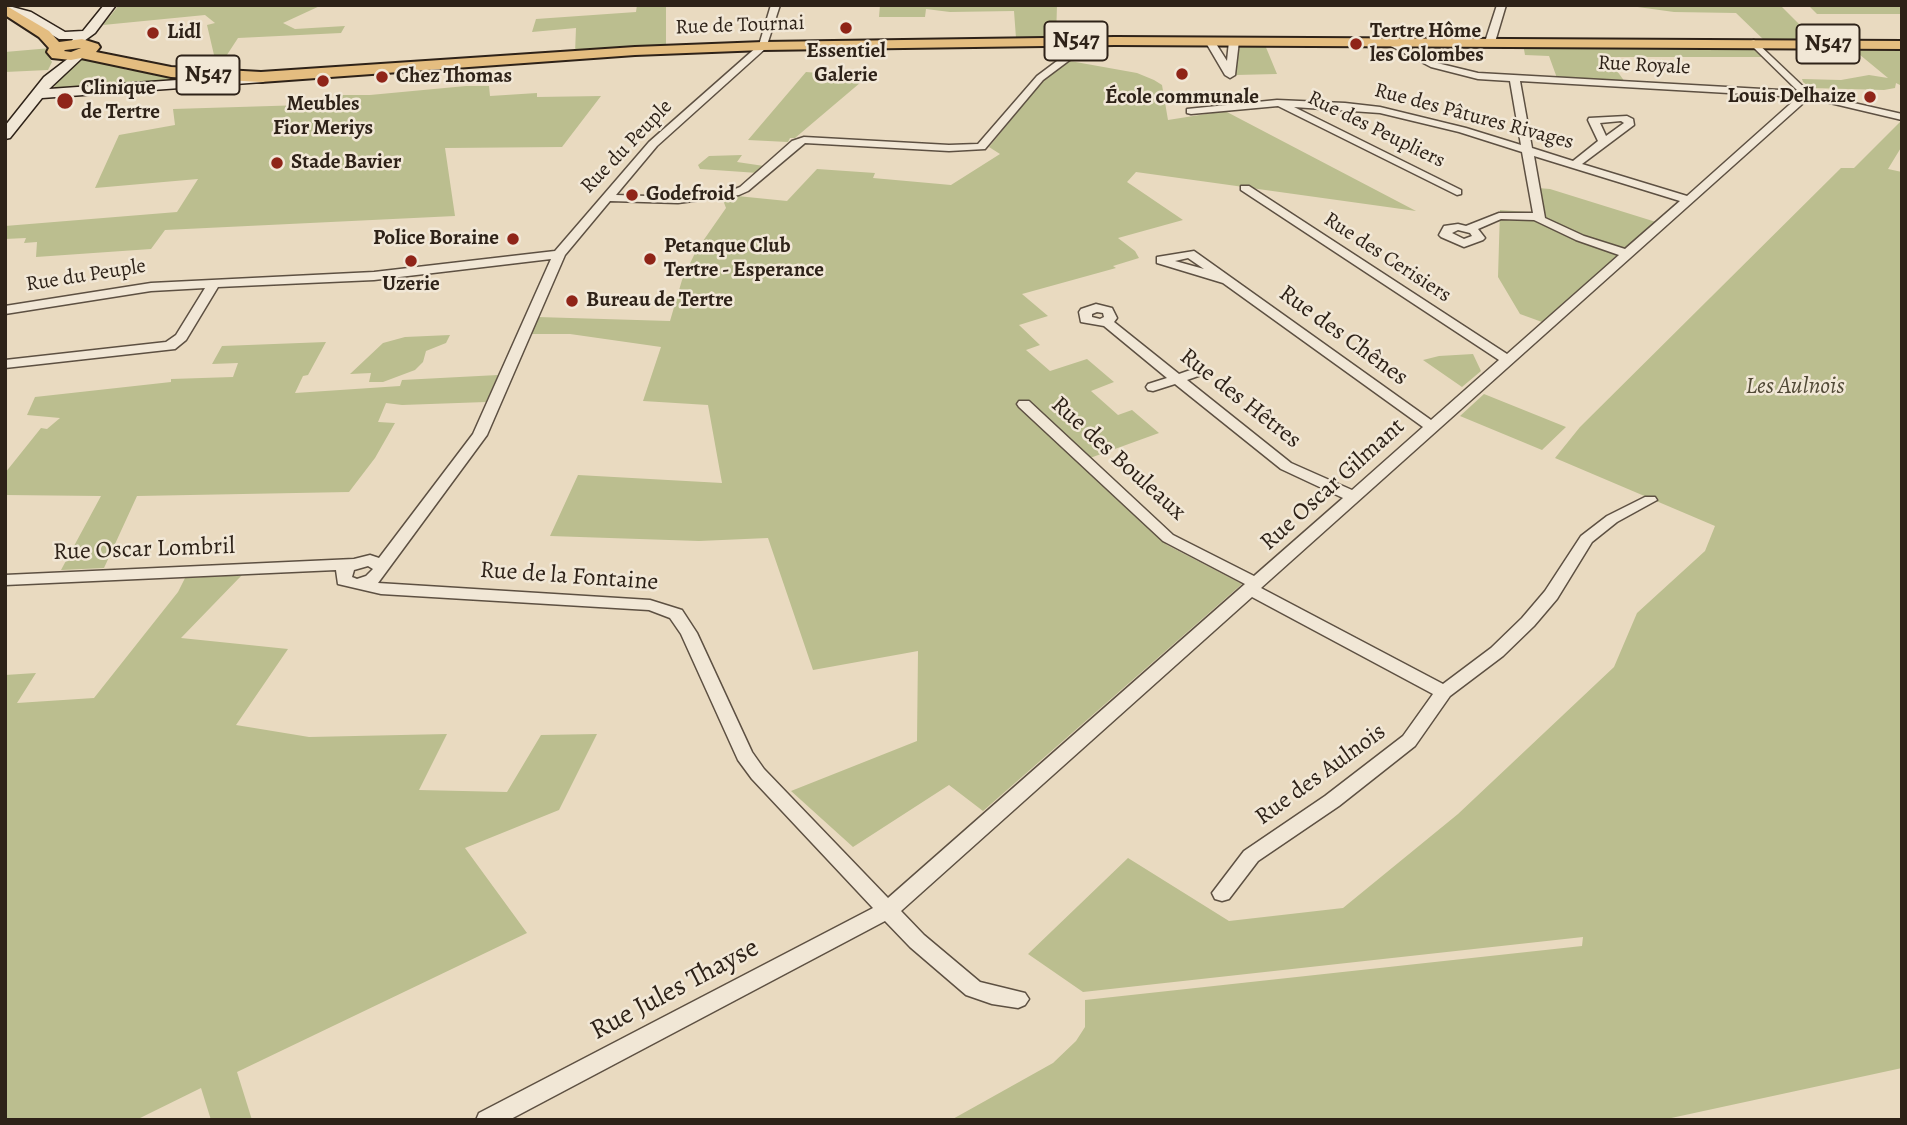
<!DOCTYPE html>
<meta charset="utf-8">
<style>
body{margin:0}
#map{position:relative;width:1907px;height:1125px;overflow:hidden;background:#e9dac0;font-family:Alegreya,serif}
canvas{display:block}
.frame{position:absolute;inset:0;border:7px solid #2e2218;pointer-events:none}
</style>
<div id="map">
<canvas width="1907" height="1125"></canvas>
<div class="frame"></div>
</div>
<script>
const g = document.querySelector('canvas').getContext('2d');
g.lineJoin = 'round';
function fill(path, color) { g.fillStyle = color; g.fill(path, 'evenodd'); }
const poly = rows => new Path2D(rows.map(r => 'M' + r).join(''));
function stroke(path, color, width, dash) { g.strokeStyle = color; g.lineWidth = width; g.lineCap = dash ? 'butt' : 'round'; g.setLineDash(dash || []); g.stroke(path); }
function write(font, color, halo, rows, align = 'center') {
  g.font = font + ' Alegreya,serif'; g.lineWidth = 5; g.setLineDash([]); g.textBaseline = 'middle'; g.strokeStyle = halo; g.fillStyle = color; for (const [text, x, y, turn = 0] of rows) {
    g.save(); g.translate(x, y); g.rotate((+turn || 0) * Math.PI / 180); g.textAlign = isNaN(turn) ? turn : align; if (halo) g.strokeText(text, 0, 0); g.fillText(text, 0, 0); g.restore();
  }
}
fill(poly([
 [119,5,322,5,283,23,295,29,345,26,341,33,238,38,223,61,230,61,231,67,214,69,206,66,201,59,214,55,207,25,215,23,205,15,103,25],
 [637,5,666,5,666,47,575,53,576,28,532,32,536,19,636,12],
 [880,5,1057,5,1056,38,1016,38,1014,11,950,12,926,9,925,17,879,17],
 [1623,5,1902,5,1902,14,1817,14,1809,6,1781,6,1816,41,1765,41,1736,13,1674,12],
 [1523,44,1739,45,1759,52,1764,57,1607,57,1625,82,1557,78,1549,56,1525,55],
 [1245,45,1265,45,1277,74,1236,75,1234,50],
 [1848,45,1902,46,1902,86,1896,83,1895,88,1884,90,1811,88,1803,82,1802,79,1841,80,1869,75,1888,78],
 [51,48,48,56,52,62,48,70,5,72,5,52],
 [87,58,114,62,126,70,218,78,56,89,54,87,71,63],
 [1070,61,1137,73,1154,80,1162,85,1168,120,1225,111,1416,211,1136,172,1127,182,1183,220,1118,238,1135,251,1139,258,1113,266,1116,268,1022,294,1048,316,1019,325,1040,345,1026,350,1050,371,1087,359,1114,382,1091,391,1118,415,1132,410,1159,433,1079,462,1167,545,1242,584,983,811,949,785,853,847,791,791,917,741,918,651,813,670,768,538,699,541,550,536,578,475,722,483,708,405,643,401,661,347,570,334,530,334,537,317,670,321,682,280,696,251,726,208,723,200,737,196,787,201,817,169,875,173,873,178,951,185,1000,154,989,147,1044,79],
 [806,72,867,77,795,138,790,138,788,142,748,140],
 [466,86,489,86,490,96,537,93,537,97,601,96,562,147,445,148,455,216,165,230,151,249,36,257,37,242,24,243,26,238,5,239,5,226,177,212,198,179,95,188,119,135,175,125,173,109,337,104,339,95,370,95],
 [1902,120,1902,146,1888,169,1902,172,1902,1068,1662,1120,951,1120,1053,1063,1076,1041,1085,1027,1085,1000,1582,946,1583,937,1083,992,1028,954,1128,858,1229,921,1343,908,1458,814,1614,667,1637,613,1705,551,1715,526,1555,458,1580,427,1841,168,1854,168],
 [742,155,737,162,764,166,758,173,700,169,698,165,709,156],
 [1538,188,1550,189,1656,222,1542,322,1520,314,1498,277,1500,210,1543,213],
 [450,335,446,343,426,351,423,362,415,370,383,382,369,382,371,373,350,374,383,343,405,337],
 [326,342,308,375,303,376,295,393,400,386,402,380,498,375,486,402,402,405,386,403,378,422,395,423,375,458,349,492,137,496,104,568,61,570,101,496,5,495,5,473,41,428,47,429,60,418,27,415,35,397,171,382,171,379,233,377,238,363,212,364,222,346],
 [1473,354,1481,371,1462,387,1423,360,1439,356],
 [1484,394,1566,427,1542,450,1460,416],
 [242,575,181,638,288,649,236,725,309,737,447,734,419,790,507,792,541,735,597,734,559,810,465,848,527,933,237,1072,252,1120,211,1120,201,1088,136,1120,5,1120,5,675,36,673,17,703,94,698,178,592,185,578]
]), '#bbbe8f');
const street = poly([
 [771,5,780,5,766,48,657,146,616,195,678,197,733,190,740,187,792,141,804,137,949,145,978,144,1037,76,1069,52,1072,39,1080,41,1079,53,1043,80,985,149,949,151,805,143,748,191,739,195,678,203,610,201,565,255,487,435,378,583,650,600,682,610,697,633,752,752,764,769,888,898,1245,584,1163,541,1019,407,1017,404,1019,401,1029,401,1173,535,1254,576,1343,498,1281,469,1175,384,1153,391,1148,390,1146,387,1148,384,1167,378,1104,326,1081,322,1079,312,1081,309,1096,304,1112,308,1117,318,1114,322,1179,374,1199,367,1204,368,1204,374,1187,380,1291,463,1352,490,1423,427,1223,283,1157,263,1157,257,1194,251,1431,420,1499,360,1241,190,1241,186,1249,186,1507,354,1619,255,1576,240,1534,220,1501,219,1478,229,1485,238,1483,240,1464,247,1441,237,1439,235,1444,226,1458,224,1466,226,1499,213,1533,213,1522,152,1459,132,1380,113,1294,107,1461,190,1461,194,1457,195,1278,106,1191,114,1187,113,1187,109,1277,100,1345,103,1380,107,1466,128,1521,145,1510,81,1478,79,1431,67,1385,43,1385,39,1391,39,1437,63,1478,73,1798,91,1751,45,1751,41,1754,40,1810,93,1902,114,1902,120,1809,98,1261,588,1443,684,1491,648,1522,618,1545,591,1581,536,1607,516,1645,497,1655,497,1657,500,1617,522,1592,542,1557,599,1534,626,1503,656,1450,696,1415,746,1339,806,1258,861,1229,899,1222,901,1215,899,1212,893,1244,851,1325,796,1403,736,1433,694,1252,597,901,911,924,935,980,982,1025,993,1029,999,1025,1005,1018,1008,992,1004,966,995,910,947,885,921,509,1120,476,1120,479,1113,873,908,752,779,738,760,681,634,670,618,649,610,381,594,338,584,336,570,5,585,5,575,354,559,370,555,379,558,473,434,551,259,374,280,218,287,186,340,175,349,5,368,5,360,166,342,176,335,205,288,151,291,5,314,5,306,151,283,374,272,555,251,649,142,759,45,771,5],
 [1520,81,1798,97,1687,196,1582,164,1634,125,1633,119,1627,116,1589,118,1588,120,1598,141,1573,161,1532,148,1520,81],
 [1621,121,1624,123,1606,136,1600,123,1621,121],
 [1534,156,1680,201,1625,249,1584,236,1545,218,1534,156],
 [1458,230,1470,233,1472,236,1464,239,1452,233,1458,230],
 [1188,258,1204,269,1175,261,1188,258],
 [1097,312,1103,313,1104,317,1100,319,1092,317,1092,314,1097,312],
 [368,566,373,569,366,576,357,579,352,577,354,570,368,566],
 [1497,5,1506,5,1495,42,1490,45,1485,42,1497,5],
 [1234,38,1239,41,1235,75,1230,78,1225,75,1205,41,1213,39,1227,61,1229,41,1234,38]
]);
const secondary = poly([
 [5,5,31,12,65,32,83,31,104,5,116,5,95,33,77,46,71,42,73,39,59,39,23,18,5,13,5,5],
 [78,51,82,52,82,58,49,89,263,74,270,78,263,82,42,98,10,138,5,139,5,126,44,77,78,51]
]);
const primary = poly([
 [5,5,49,31,59,42,82,39,98,44,100,47,96,52,171,67,261,72,635,47,763,42,1115,37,1902,41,1902,49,1115,45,763,50,635,55,261,82,171,77,81,58,71,60,52,58,47,52,49,48,39,37,5,15,5,5],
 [81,48,71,52,64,51,65,50,81,48]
]);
stroke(street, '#5d5042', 3);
stroke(secondary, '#2e2218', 3);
stroke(primary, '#2e2218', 4);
fill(street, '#f1e7d6');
fill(secondary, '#f1e7d6');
fill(primary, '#e4bd80');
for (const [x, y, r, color] of [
 [846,28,7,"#8f2418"],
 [153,33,7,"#8f2418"],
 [1356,44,7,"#8f2418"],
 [1182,74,7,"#8f2418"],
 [382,77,7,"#8f2418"],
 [323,81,7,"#8f2418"],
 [1870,97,7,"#8f2418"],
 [65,101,9,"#8f2418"],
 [277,163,7,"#8f2418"],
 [632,195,7,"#8f2418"],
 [513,239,7,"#8f2418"],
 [650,259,7,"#8f2418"],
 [411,261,7,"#8f2418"],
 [572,301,7,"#8f2418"]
]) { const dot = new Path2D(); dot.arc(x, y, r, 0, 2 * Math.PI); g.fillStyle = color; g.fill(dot); stroke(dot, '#f1e7d6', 2.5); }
write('21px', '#2e2218', '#f1e7d6', [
 ["Rue de Tournai",740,26,-2],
 ["Rue Royale",1644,66,3],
 ["Rue des Pâtures Rivages",1474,117,15],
 ["Rue des Peupliers",1376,130,26],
 ["Rue du Peuple",627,147,-46],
 ["Rue des Cerisiers",1387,258,33],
 ["Rue du Peuple",86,276,-9]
]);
write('bold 21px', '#2e2218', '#f1e7d6', [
 ["Tertre Hôme",1370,32],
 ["les Colombes",1370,56],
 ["Lidl",167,33],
 ["Essentiel",846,52,"center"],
 ["Galerie",846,76,"center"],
 ["Chez Thomas",396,77],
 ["Clinique",81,89],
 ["de Tertre",81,113],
 ["Louis Delhaize",1856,97,"right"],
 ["École communale",1182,98,"center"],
 ["Meubles",323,105,"center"],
 ["Fior Meriys",323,129,"center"],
 ["Stade Bavier",291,163],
 ["Godefroid",646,195],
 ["Police Boraine",499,239,"right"],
 ["Petanque Club",664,247],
 ["Tertre - Esperance",664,271],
 ["Uzerie",411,285,"center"],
 ["Bureau de Tertre",586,301]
], 'left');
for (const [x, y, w] of [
 [1076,41,63],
 [1828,44,63],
 [208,75,63]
]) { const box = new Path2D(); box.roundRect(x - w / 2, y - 19.5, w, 39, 5); g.fillStyle = '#f1e7d6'; g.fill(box); stroke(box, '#2e2218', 2); }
write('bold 23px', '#2e2218', null, [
 ["N547",1076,41],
 ["N547",1828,44],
 ["N547",208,75]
]);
write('24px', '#2e2218', '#f1e7d6', [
 ["Rue des Chênes",1343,336,36],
 ["Rue des Hêtres",1240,399,38],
 ["Rue des Bouleaux",1118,459,42],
 ["Rue Oscar Gilmant",1333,485,-42],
 ["Rue Oscar Lombril",144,550,-2],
 ["Rue de la Fontaine",569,577,4],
 ["Rue des Aulnois",1321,775,-36]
]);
write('italic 24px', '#514936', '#f1e7d6', [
 ["Les Aulnois",1795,387]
]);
write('28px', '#2e2218', '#f1e7d6', [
 ["Rue Jules Thayse",675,990,-28]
]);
</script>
